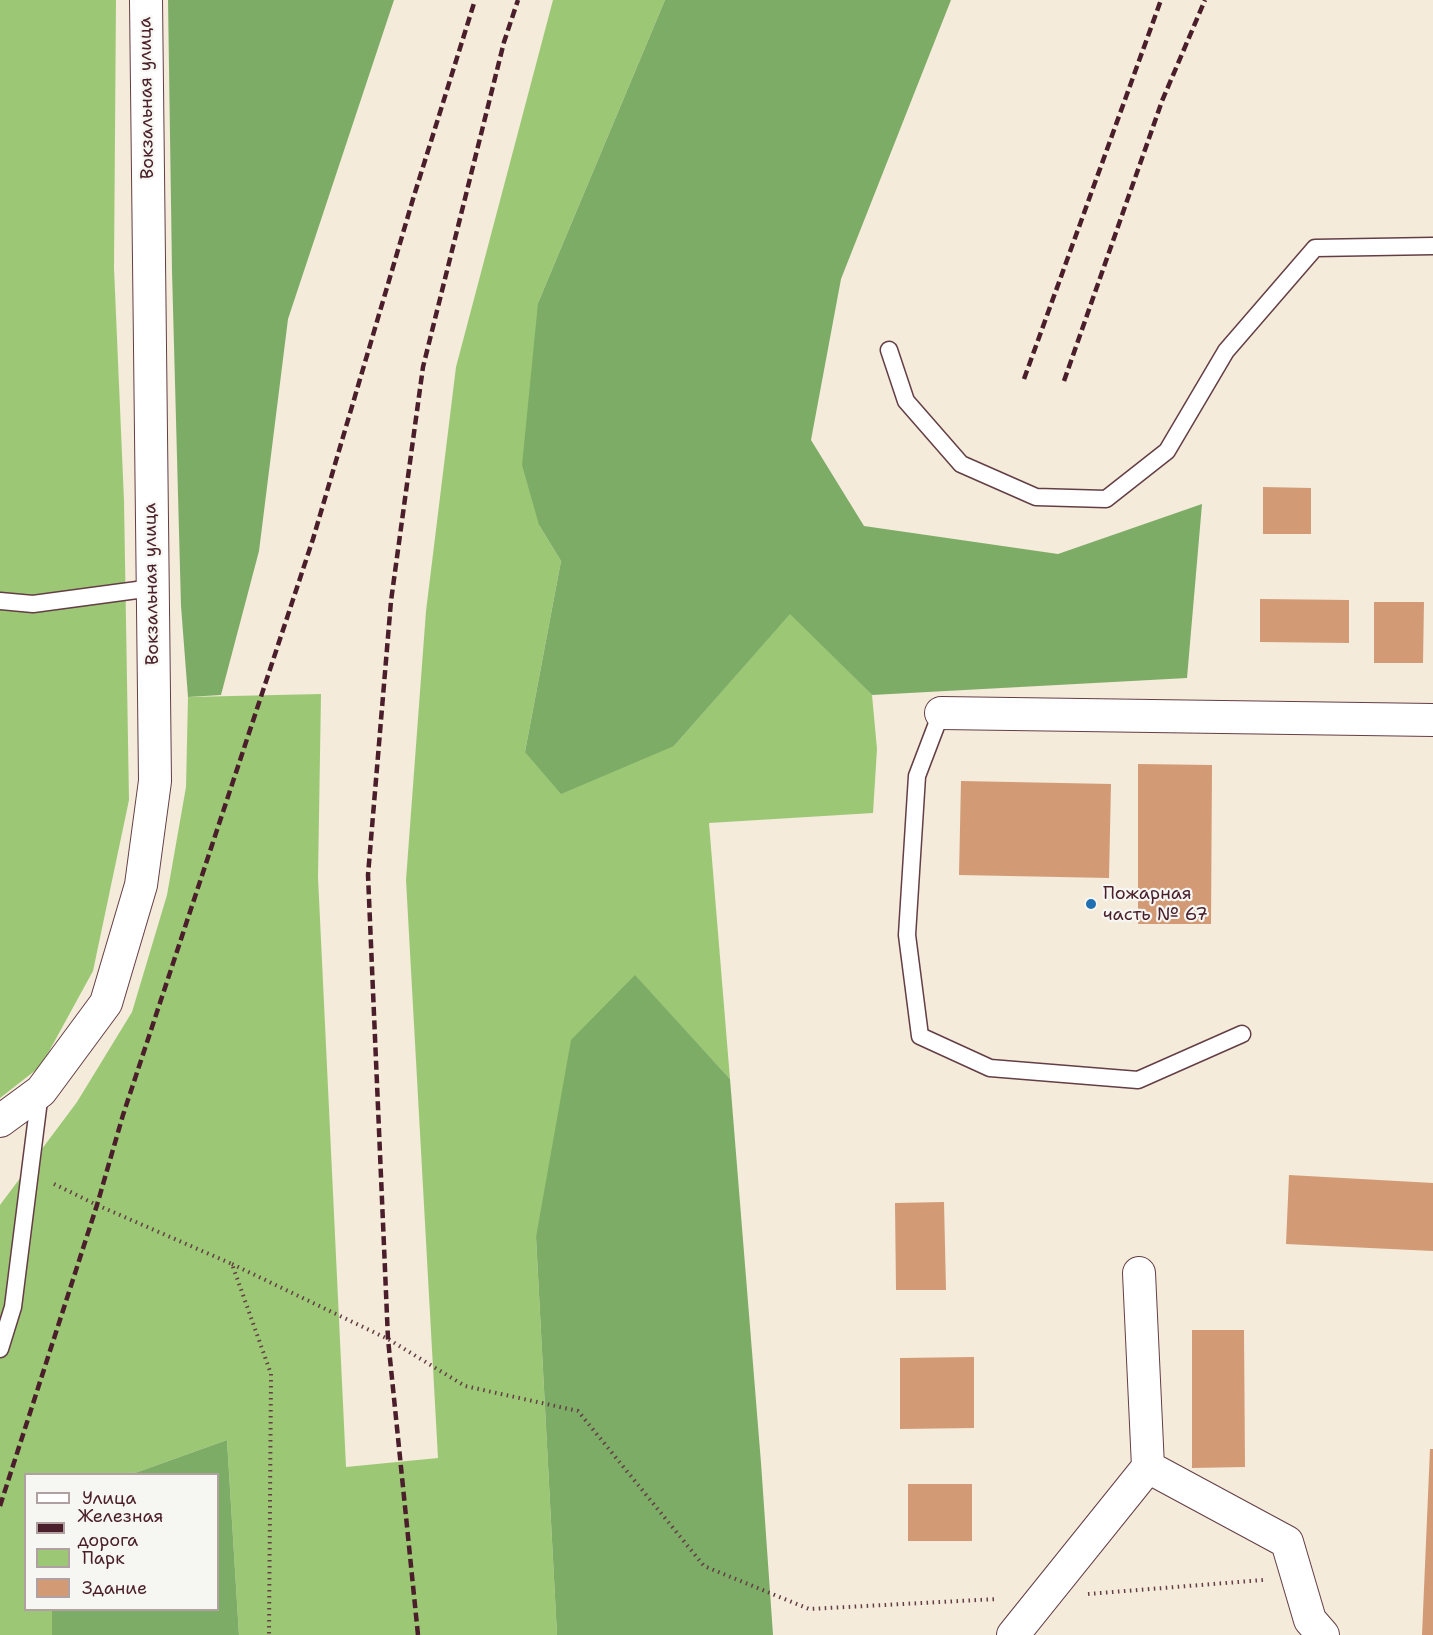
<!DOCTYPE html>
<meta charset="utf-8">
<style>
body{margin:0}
#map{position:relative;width:1433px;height:1635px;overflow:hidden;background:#f4ebda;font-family:"Shantell Sans",sans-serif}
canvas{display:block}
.legend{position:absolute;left:24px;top:1473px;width:195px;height:138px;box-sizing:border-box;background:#f6f6f2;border:2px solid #b1a0a2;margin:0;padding:8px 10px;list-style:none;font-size:18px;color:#4a1f2b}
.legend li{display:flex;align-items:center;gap:12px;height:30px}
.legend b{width:30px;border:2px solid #b1a0a2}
</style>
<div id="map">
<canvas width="1433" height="1635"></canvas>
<ul class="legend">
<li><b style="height:8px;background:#fff"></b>Улица</li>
<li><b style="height:8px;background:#4a1f2b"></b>Железная дорога</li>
<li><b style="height:16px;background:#9cc876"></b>Парк</li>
<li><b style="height:16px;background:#d39a76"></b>Здание</li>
</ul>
</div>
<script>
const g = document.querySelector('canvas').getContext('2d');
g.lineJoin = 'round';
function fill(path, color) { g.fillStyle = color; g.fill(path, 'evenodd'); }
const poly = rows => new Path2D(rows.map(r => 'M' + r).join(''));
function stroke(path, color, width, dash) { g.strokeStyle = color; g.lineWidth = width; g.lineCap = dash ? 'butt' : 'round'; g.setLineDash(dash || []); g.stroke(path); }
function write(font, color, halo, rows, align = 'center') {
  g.font = font + ' "Shantell Sans",sans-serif'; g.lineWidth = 4.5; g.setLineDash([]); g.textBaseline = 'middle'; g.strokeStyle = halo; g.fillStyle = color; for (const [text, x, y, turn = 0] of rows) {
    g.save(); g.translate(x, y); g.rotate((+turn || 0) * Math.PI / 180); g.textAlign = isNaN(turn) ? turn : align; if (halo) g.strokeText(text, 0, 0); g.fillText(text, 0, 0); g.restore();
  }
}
fill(poly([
 [0,0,116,0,114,268,124,501,129,800,93,971,41,1066,0,1098],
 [553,0,665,0,538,303,539,525,561,561,525,752,674,746,790,613,872,695,877,749,873,813,709,823,730,1079,635,976,536,1237,557,1635,239,1635,227,1440,132,1474,26,1474,26,1610,52,1610,52,1635,0,1635,0,1205,77,1102,132,1012,167,895,186,787,188,697,321,694,318,877,346,1467,438,1458,406,880,426,611,456,367]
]), '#9cc876');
fill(poly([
 [168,0,394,0,288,319,259,551,221,695,188,697,181,606,172,271],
 [665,0,951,0,841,279,811,440,864,526,1058,554,1202,504,1187,678,872,695,790,614,674,746,561,794,525,752,561,561,539,525,522,465,538,303],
 [635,975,730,1079,761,1463,773,1635,557,1635,536,1237,571,1040],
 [227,1440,239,1635,52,1635,52,1610,218,1610,218,1474,132,1474]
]), '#7dac67');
fill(poly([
 [1263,487,1311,488,1311,534,1263,534],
 [1260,599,1349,600,1349,643,1260,642],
 [1374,602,1424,602,1423,663,1374,663],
 [1138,764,1212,765,1211,924,1138,924],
 [961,781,1111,784,1109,878,959,875],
 [1289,1175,1433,1183,1433,1251,1286,1244],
 [944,1202,946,1290,896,1290,895,1203],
 [1192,1330,1244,1330,1245,1467,1192,1468],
 [974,1357,974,1428,900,1429,900,1358],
 [1430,1449,1433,1449,1433,1635,1422,1635],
 [908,1484,972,1484,972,1541,908,1541]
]), '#d39a76');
const lane = poly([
 [889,350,906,401,961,464,1036,497,1106,499,1167,451,1226,351,1315,248,1433,246],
 [0,601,33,604,152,588],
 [941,713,917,776,907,935,920,1036,990,1068,1138,1080,1242,1034],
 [0,1349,13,1307,40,1092]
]);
const street = poly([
 [941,713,1433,720],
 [0,1121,41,1091,106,1003,141,885,155,781,146,0],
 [1139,1273,1148,1467,1287,1542,1310,1620,1323,1635],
 [1013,1635,1148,1467]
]);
stroke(lane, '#643e45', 19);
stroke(street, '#643e45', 34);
stroke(poly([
 [54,1184,97,1205,232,1264,271,1374,269,1635],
 [232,1264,388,1339,465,1386,578,1411,704,1566,809,1609,997,1599],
 [1088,1594,1263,1580]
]), '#643e45', 4, [1.5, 4.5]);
stroke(lane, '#fff', 16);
stroke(street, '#fff', 32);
stroke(poly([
 [1024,379,1161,0],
 [1064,381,1162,101,1205,0],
 [0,1506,97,1205,123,1115,313,539,413,199,475,0],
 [418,1635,388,1339,368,875,391,601,423,367,504,42,518,0]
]), '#4a1f2b', 4.5, [9, 4.5]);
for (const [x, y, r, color] of [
 [1091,904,6,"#1f6fb2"]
]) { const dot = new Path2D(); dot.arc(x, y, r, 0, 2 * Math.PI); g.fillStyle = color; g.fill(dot); stroke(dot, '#f6f6f2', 2); }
write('18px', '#4a1f2b', '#f6f6f2', [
 ["Вокзальная улица",147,98,-91],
 ["Вокзальная улица",152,584,-91]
]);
write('18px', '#4a1f2b', '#f6f6f2', [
 ["Пожарная",1103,894],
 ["часть № 67",1103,915]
], 'left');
</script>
